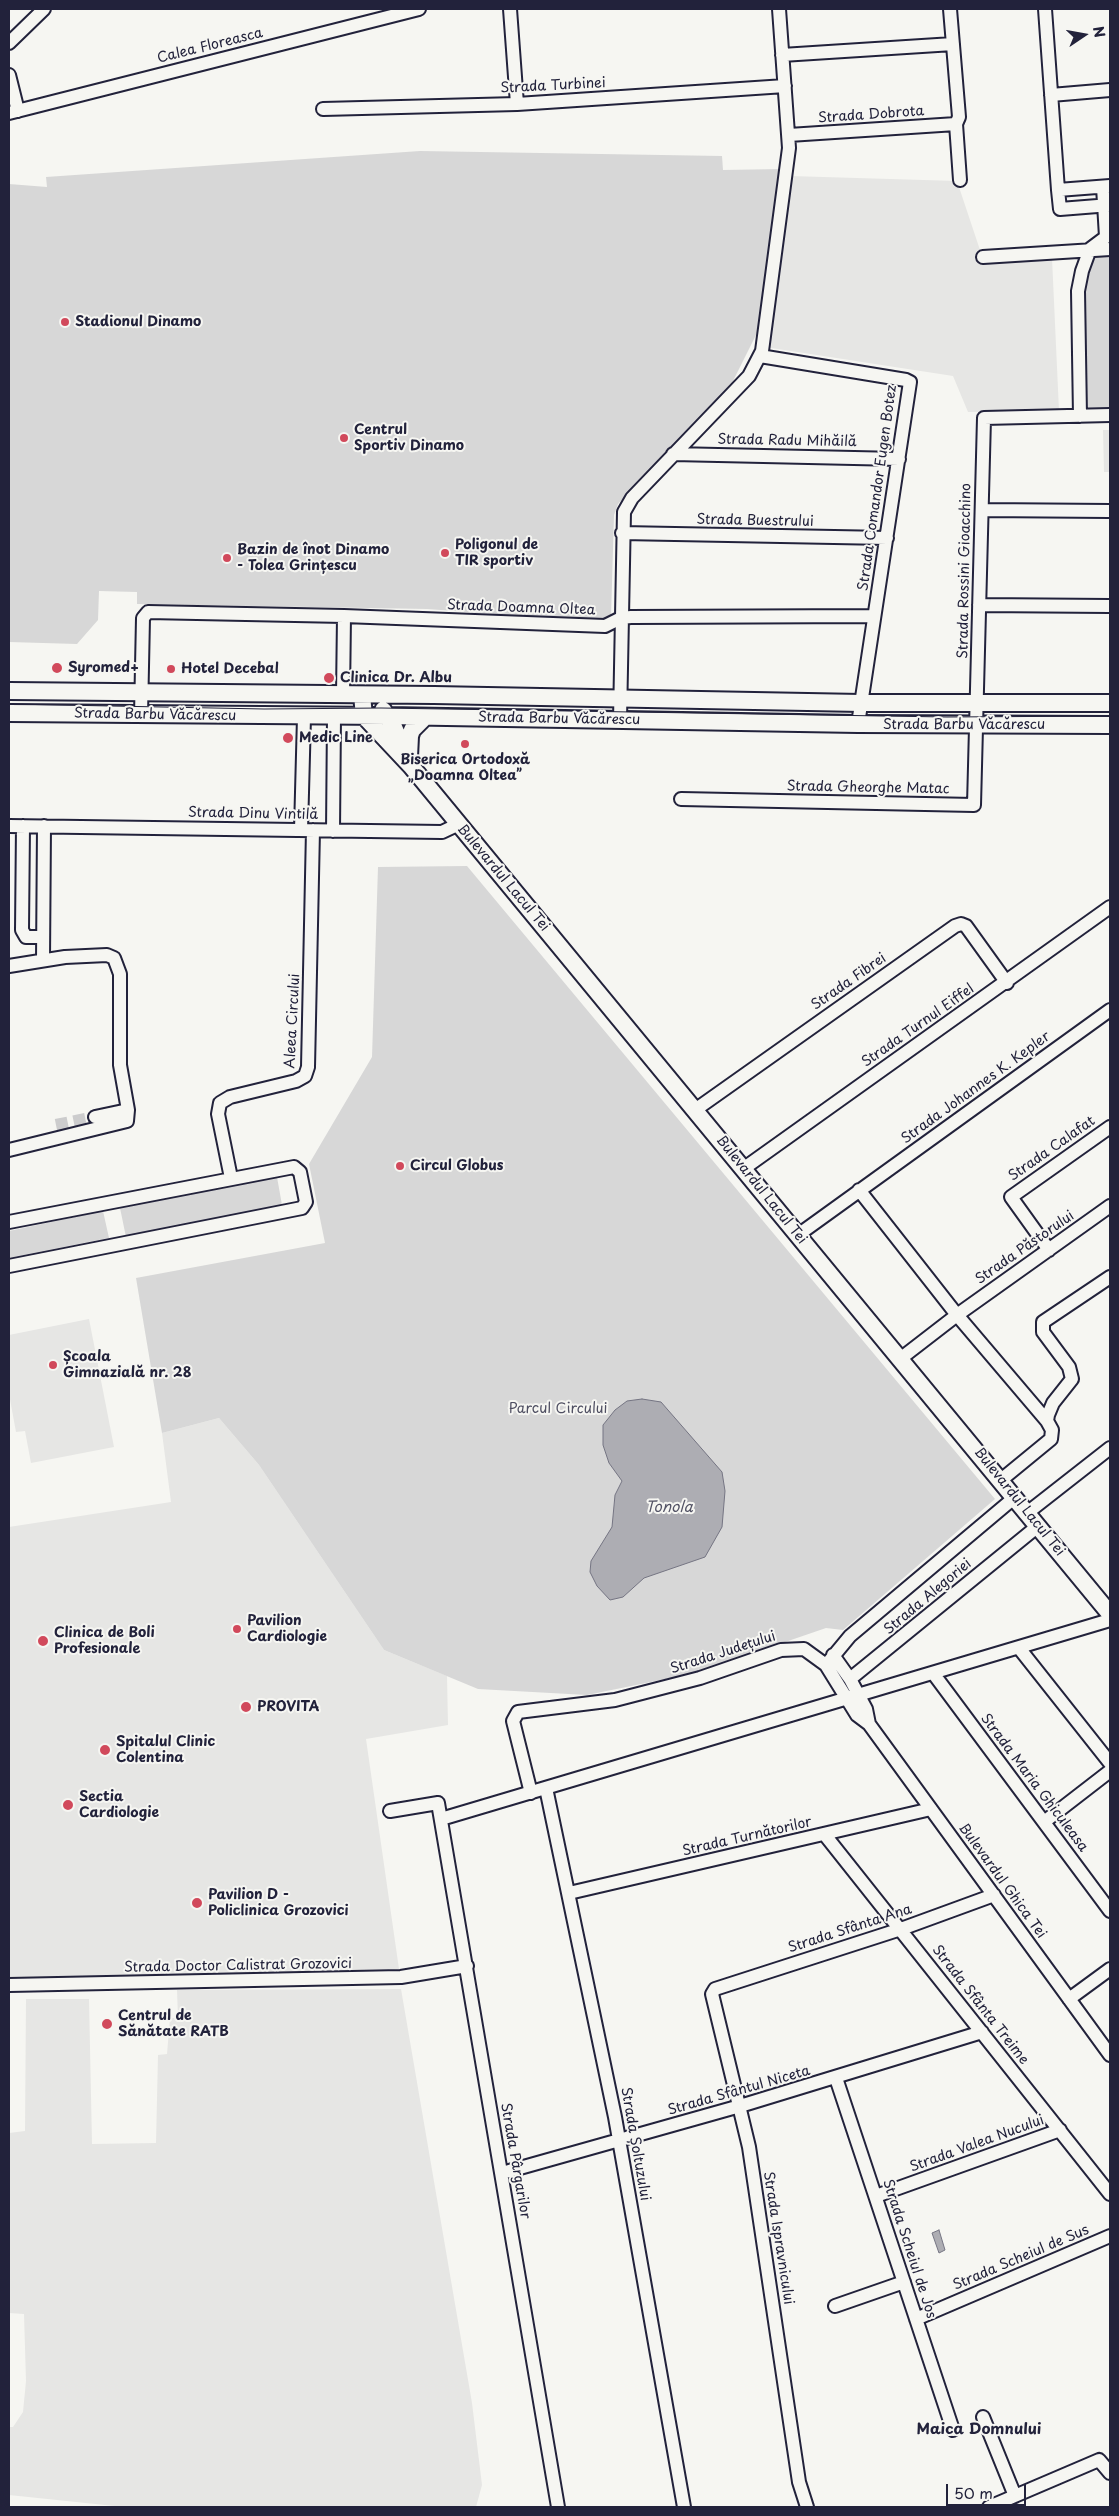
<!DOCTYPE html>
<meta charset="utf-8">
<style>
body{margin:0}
#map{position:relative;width:1119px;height:2516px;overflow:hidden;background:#f6f6f2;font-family:"Playpen Sans",sans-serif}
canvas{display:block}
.frame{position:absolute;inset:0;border:10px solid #22223b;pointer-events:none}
.north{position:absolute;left:1059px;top:10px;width:50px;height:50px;-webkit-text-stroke:4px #f6f6f2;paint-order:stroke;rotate:78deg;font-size:14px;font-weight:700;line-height:20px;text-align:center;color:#22223b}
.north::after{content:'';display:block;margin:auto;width:18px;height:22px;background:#22223b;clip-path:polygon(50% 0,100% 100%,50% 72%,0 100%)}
.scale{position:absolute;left:946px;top:2484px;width:80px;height:22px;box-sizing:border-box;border:2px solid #22223b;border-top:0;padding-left:6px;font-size:15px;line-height:18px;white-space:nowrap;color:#22223b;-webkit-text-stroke:4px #f6f6f2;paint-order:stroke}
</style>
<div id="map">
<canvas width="1119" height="2516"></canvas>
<div class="frame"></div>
<div class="north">N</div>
<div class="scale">50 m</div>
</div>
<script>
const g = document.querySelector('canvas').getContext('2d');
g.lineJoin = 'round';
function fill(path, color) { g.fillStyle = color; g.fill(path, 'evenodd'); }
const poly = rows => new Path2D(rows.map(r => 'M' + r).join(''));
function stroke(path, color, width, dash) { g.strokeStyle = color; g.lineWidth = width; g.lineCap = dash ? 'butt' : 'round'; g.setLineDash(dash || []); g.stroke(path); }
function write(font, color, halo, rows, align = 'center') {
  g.font = font + ' "Playpen Sans",sans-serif'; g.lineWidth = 4; g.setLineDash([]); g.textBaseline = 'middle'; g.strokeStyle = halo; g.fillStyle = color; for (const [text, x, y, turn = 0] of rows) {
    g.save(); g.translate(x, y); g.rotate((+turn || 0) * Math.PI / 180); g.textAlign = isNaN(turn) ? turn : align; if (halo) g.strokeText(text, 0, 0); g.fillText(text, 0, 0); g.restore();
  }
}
fill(poly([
 [790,176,957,181,984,262,1052,258,1059,411,968,412,953,376,765,347],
 [1103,430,1110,430,1110,472,1104,472],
 [89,1319,114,1447,31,1463,25,1431,16,1432,9,1394,9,1335],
 [219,1418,259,1465,384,1650,447,1676,448,1725,366,1739,399,1969,9,1979,9,1527,171,1502,162,1433],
 [401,1989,472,2403,482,2485,476,2507,124,2507,9,2495,9,2427,13,2427,23,2412,26,2381,24,2314,9,2313,9,2133,25,2131,26,1999,89,1999,92,2144,156,2143,158,2055,167,2054,170,2018,178,2018,177,1990]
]), '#e6e6e4');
fill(poly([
 [420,151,722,156,723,170,782,169,757,333,732,383,618,504,614,515,611,617,604,622,427,609,137,604,137,592,99,591,98,620,77,644,9,642,9,184,47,187,46,177],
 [1110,253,1110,410,1086,410,1084,280,1094,254],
 [467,866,995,1499,843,1630,826,1628,695,1673,587,1695,478,1689,384,1650,259,1465,219,1418,162,1433,136,1278,325,1243,309,1164,372,1057,378,867],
 [277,1177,282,1205,126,1237,120,1208],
 [103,1211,109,1238,9,1258,9,1231]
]), '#d7d7d7');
const water = poly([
 [642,1399,661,1402,722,1472,725,1491,722,1527,705,1557,644,1578,623,1597,610,1600,597,1586,590,1572,591,1561,612,1527,615,1495,622,1481,609,1463,603,1445,603,1425,615,1410,627,1401,642,1399],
 [939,2230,945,2250,939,2253,932,2233,939,2230]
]);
fill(water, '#adadb3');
stroke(water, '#757583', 1);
stroke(poly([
 [56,1125,95,1117]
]), '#cccccd', 12, [12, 6]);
const minor = poly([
 [510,9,517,104],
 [950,9,959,117,956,124,960,180],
 [1045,9,1058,190,1110,186],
 [9,43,44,9],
 [782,55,953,44],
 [9,75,18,111],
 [1051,95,1110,90],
 [323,109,517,104,785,86],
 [9,113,419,9],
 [789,135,956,124],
 [1058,190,1060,209,1110,205],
 [983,257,1110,249],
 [760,356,906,380,910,382,858,724],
 [1080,416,1078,291,1082,271,1090,249,1106,237,1103,187],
 [673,454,899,459],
 [982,510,1110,511],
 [622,533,887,538],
 [979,605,1110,606],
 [343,695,344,616],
 [141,715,143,618,148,612,344,616,605,626,621,618,631,617,874,616],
 [620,720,624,512,632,498,749,376,762,351,789,148,779,9],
 [681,799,974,805,984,418,1110,415],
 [9,826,442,832,459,824],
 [23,826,22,930,26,937,43,937],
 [301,830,304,717],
 [333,831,334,717],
 [43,960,44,826],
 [9,966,65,957,107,955,114,958,120,974,120,1065,128,1110,127,1121,9,1150],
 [695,1110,955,926,961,924,966,926,1007,983],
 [95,1117,128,1110],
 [743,1169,1110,907],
 [231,1178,218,1114,220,1103,230,1097,296,1081,305,1076,308,1067,313,830],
 [859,1190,957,1315,1047,1421],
 [9,1222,294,1167,300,1172,306,1202,302,1208,9,1266],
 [798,1235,1110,1010],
 [1049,1250,1011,1197,1110,1127],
 [900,1359,957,1315,1110,1206],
 [1001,1480,1051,1439,1052,1430,1047,1421,1048,1415,1053,1403,1072,1379,1069,1367,1043,1332,1043,1322,1110,1277],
 [1027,1513,1110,1448],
 [1019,1648,1110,1763],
 [833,1655,850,1679],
 [826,1665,850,1636,1014,1498],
 [933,1673,1110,1911],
 [869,1724,866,1709,850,1679,1038,1526],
 [546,1788,615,2117,684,2507],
 [531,1793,513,1721,518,1712,615,1700,700,1678,781,1650,804,1649,826,1665,857,1715,869,1724,1110,2055],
 [390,1811,438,1803,558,2507],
 [441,1819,1110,1620],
 [1044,1822,1110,1771],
 [825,1835,1110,2194],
 [569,1893,931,1809],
 [9,1985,401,1977,467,1966],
 [1069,1999,1110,1969],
 [836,2078,953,2430],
 [502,2173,740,2106,982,2032],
 [876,2196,1060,2130],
 [835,2306,904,2282],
 [916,2319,1110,2236],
 [983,2417,1015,2496],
 [807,2507,799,2482,749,2147,712,1994,715,1989,901,1929,994,1895],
 [989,2507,1099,2460,1110,2473]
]);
const major = poly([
 [9,691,434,695,861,703,1110,703],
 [362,695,364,716,411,766,1110,1614],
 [383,710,393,725,406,755],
 [9,713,388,716,858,724,1110,725],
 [409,757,410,736,412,730,425,717]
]);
stroke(minor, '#22223b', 16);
stroke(major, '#22223b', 20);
stroke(minor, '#f6f6f2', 12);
stroke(major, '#f6f6f2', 16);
stroke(poly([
 [9,704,264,709,381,708,947,717,1110,716]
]), '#22223b', 1);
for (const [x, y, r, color] of [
 [65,322,5,"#d1495b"],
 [344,438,5,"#d1495b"],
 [445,553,5,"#d1495b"],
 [227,558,5,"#d1495b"],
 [57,668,6,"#d1495b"],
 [171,669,5,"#d1495b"],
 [329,678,6,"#d1495b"],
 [288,738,6,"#d1495b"],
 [465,744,5,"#d1495b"],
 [400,1166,5,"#d1495b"],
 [53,1365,5,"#d1495b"],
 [237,1629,5,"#d1495b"],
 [43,1641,6,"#d1495b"],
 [246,1707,6,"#d1495b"],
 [105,1750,6,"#d1495b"],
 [68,1805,6,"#d1495b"],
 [197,1903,6,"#d1495b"],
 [107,2024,6,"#d1495b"]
]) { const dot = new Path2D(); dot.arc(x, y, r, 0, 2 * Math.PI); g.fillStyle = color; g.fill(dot); stroke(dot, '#f6f6f2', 2); }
write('14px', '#22223b', '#f6f6f2', [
 ["Calea Floreasca",210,46,-14],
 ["Strada Turbinei",553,86,-3],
 ["Strada Dobrota",871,115,-4],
 ["Strada Radu Mihăilă",787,441,1],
 ["Strada Comandor Eugen Botez",878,488,-82],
 ["Strada Buestrului",755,521,1],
 ["Strada Rossini Gioacchino",965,571,-89],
 ["Strada Doamna Oltea",521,608,2],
 ["Strada Barbu Văcărescu",155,715,1],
 ["Strada Barbu Văcărescu",559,719,1],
 ["Strada Barbu Văcărescu",964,725],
 ["Strada Gheorghe Matac",868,788,1],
 ["Strada Dinu Vintilă",253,814,1],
 ["Bulevardul Lacul Tei",503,878,50],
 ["Strada Fibrei",849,982,-35],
 ["Aleea Circului",293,1021,-87],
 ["Strada Turnul Eiffel",918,1026,-35],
 ["Strada Johannes K. Kepler",976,1088,-36],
 ["Strada Calafat",1052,1149,-35],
 ["Bulevardul Lacul Tei",761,1190,51],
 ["Strada Păstorului",1025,1248,-35],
 ["Bulevardul Lacul Tei",1019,1502,51],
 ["Strada Alegoriei",928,1597,-40],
 ["Strada Județului",723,1653,-18],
 ["Strada Maria Ghiculeasa",1034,1783,53],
 ["Strada Turnătorilor",747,1837,-13],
 ["Bulevardul Ghica Tei",1002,1881,54],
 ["Strada Sfânta Ana",850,1929,-18],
 ["Strada Doctor Calistrat Grozovici",238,1966,-1],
 ["Strada Sfânta Treime",980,2005,52],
 ["Strada Sfântul Niceta",739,2091,-16],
 ["Strada Șoltuzului",635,2144,80],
 ["Strada Valea Nucului",977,2144,-20],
 ["Strada Pârgarilor",515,2161,80],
 ["Strada Ispravnicului",778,2238,81],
 ["Strada Scheiul de Jos",909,2249,72],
 ["Strada Scheiul de Sus",1021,2258,-23]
]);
write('bold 14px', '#22223b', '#f6f6f2', [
 ["Stadionul Dinamo",75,322],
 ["Centrul",354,430],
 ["Sportiv Dinamo",354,446],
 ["Poligonul de",455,545],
 ["TIR sportiv",455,561],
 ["Bazin de înot Dinamo",237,550],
 ["- Tolea Grințescu",237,566],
 ["Syromed+",68,668],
 ["Hotel Decebal",181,669],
 ["Clinica Dr. Albu",340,678],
 ["Medic Line",299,738],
 ["Biserica Ortodoxă",465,760,"center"],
 ["„Doamna Oltea”",465,776,"center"],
 ["Circul Globus",410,1166],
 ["Școala",63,1357],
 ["Gimnazială nr. 28",63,1373],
 ["Pavilion",247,1621],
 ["Cardiologie",247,1637],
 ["Clinica de Boli",54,1633],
 ["Profesionale",54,1649],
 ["PROVITA",257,1707],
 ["Spitalul Clinic",116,1742],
 ["Colentina",116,1758],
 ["Sectia",79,1797],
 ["Cardiologie",79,1813],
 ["Pavilion D -",208,1895],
 ["Policlinica Grozovici",208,1911],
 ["Centrul de",118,2016],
 ["Sănătate RATB",118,2032]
], 'left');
write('14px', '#4f4f62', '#f6f6f2', [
 ["Parcul Circului",558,1409]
]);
write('italic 15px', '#535365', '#f6f6f2', [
 ["Tonola",669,1508]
]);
write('bold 15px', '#22223b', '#f6f6f2', [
 ["Maica Domnului",979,2430]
]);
</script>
